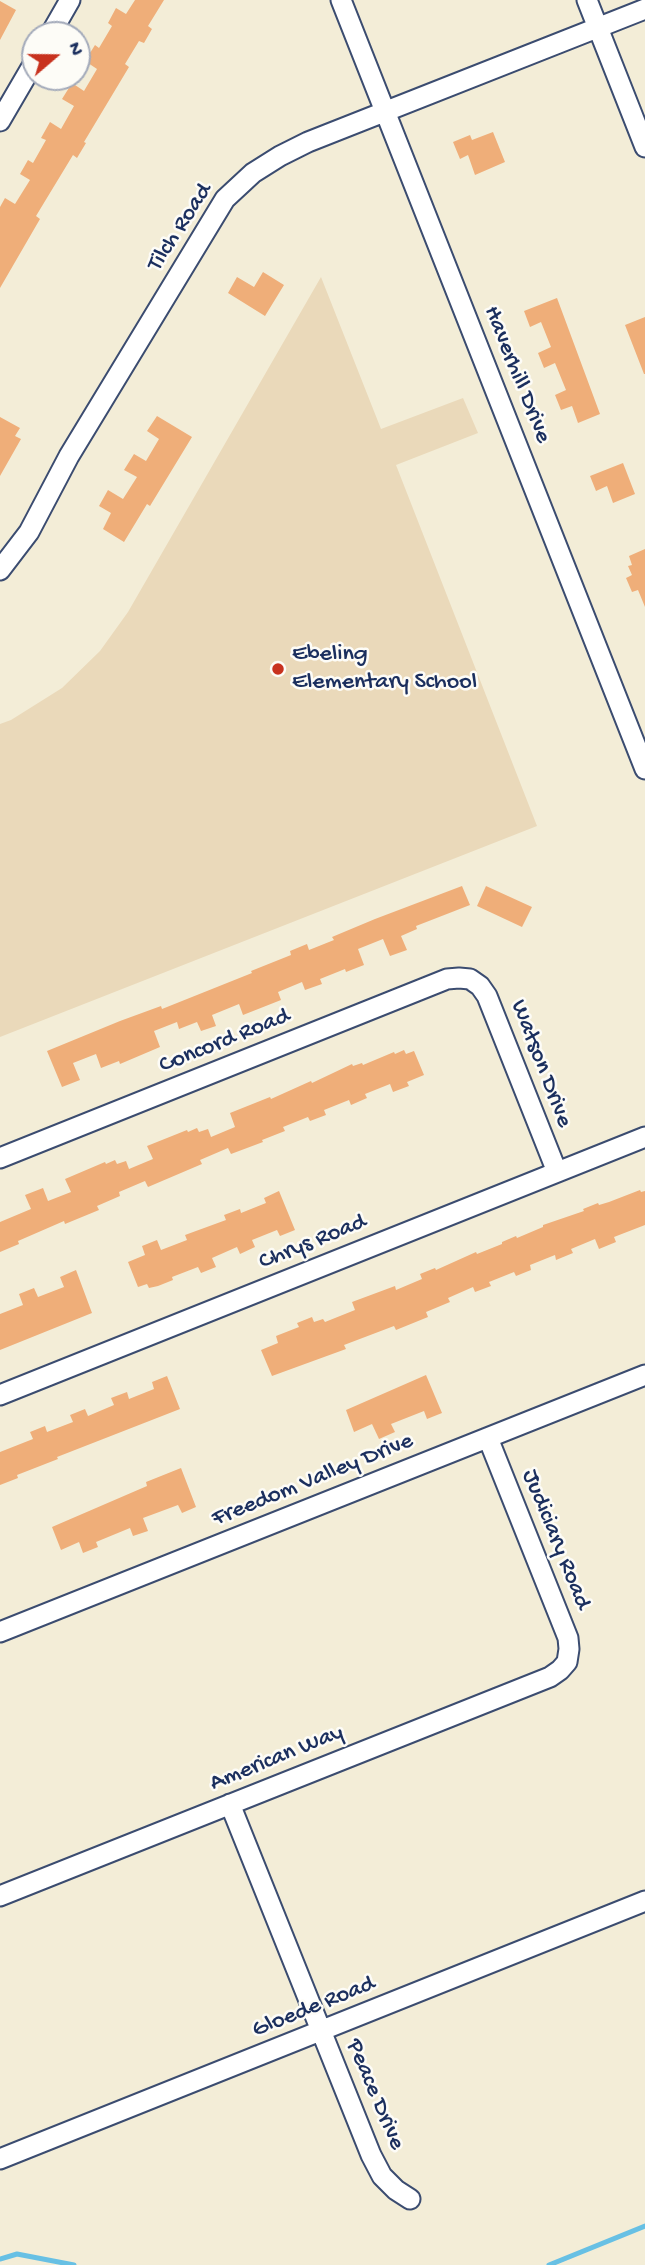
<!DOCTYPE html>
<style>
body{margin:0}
#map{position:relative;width:645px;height:2265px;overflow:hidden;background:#f3edd7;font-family:"Gochi Hand",sans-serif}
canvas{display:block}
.north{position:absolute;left:21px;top:21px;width:70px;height:70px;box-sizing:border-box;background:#fdfcf7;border:2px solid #a3aaba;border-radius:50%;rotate:70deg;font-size:19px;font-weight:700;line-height:28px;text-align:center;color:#1b2f5e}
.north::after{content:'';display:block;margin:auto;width:24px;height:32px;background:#c8321e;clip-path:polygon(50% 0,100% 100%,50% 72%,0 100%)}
</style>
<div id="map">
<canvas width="645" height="2265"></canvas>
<div class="north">N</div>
</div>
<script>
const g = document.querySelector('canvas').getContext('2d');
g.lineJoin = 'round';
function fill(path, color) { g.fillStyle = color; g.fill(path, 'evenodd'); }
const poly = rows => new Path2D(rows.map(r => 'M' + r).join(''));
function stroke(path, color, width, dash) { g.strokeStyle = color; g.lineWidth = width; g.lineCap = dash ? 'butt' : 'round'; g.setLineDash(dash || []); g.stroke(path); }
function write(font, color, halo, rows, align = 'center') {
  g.font = font + ' "Gochi Hand",sans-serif'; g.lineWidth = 5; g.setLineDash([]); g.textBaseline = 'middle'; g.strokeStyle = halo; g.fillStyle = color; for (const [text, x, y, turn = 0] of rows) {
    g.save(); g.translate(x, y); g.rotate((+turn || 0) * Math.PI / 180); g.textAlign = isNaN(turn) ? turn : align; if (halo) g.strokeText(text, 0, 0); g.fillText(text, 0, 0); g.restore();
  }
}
fill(poly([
 [321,277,381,429,463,398,478,433,396,465,537,826,0,1037,0,724,11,720,62,688,100,651,128,612]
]), '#ead9ba');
stroke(poly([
 [0,2259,17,2254,74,2265],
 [549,2265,645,2226]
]), '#67c0e4', 5);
fill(poly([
 [135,0,164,0,148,26,152,29,144,43,139,41,125,64,129,67,84,142,86,143,77,158,73,155,36,216,40,219,0,288,0,207,5,198,15,204,30,180,20,174,28,160,33,163,46,140,41,138,50,122,61,129,74,106,62,99,72,83,84,91,97,69,85,61,95,45,99,48,112,26,108,23,116,8,126,14],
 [0,1,16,10,0,40],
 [493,132,505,162,475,175,468,155,460,159,453,142,470,135,472,140],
 [263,272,284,285,265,316,228,293,237,277,254,287],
 [557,298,600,414,578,423,572,406,561,410,555,395,566,390,555,363,544,368,538,353,551,347,541,322,530,327,524,311],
 [645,317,645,374,644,374,625,325],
 [157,416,192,437,150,506,147,504,124,542,103,529,111,513,99,506,108,490,123,499,137,477,124,470,134,454,146,461,159,439,147,431],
 [0,417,20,428,15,436,21,439,0,476],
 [623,463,635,494,613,503,607,486,596,491,590,476],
 [645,549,645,607,638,590,632,592,626,578,632,575,628,566,632,565,629,556],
 [462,886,470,905,416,926,417,929,401,936,407,950,390,956,383,939,358,949,364,965,346,972,345,969,320,979,322,984,305,990,302,982,278,992,281,1000,243,1015,239,1004,212,1015,216,1026,201,1031,197,1022,179,1029,177,1022,154,1031,160,1047,120,1064,119,1061,101,1068,96,1054,73,1063,80,1080,62,1087,47,1051,120,1021,161,1006,162,1009,252,973,251,971,291,955,290,951,307,944,309,950,334,940,332,937,375,919],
 [486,886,532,907,522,927,477,906],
 [404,1050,406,1054,414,1051,424,1075,407,1082,409,1086,393,1092,390,1084,365,1094,367,1098,351,1105,349,1100,324,1110,326,1115,310,1121,308,1117,283,1127,285,1131,262,1140,263,1142,231,1154,228,1148,200,1160,202,1164,148,1187,145,1181,119,1192,120,1196,97,1206,99,1210,65,1224,64,1221,18,1241,19,1244,0,1252,0,1222,31,1209,25,1195,43,1188,48,1201,71,1192,65,1179,105,1162,106,1164,115,1160,117,1164,126,1161,129,1169,153,1159,147,1146,187,1130,188,1132,197,1128,199,1132,208,1129,211,1137,235,1127,230,1113,270,1097,271,1099,311,1081,312,1083,352,1064,353,1066,362,1063,363,1065,394,1052,395,1054],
 [640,1190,641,1192,645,1191,645,1225,614,1237,616,1242,599,1249,595,1239,571,1249,573,1253,556,1260,555,1255,530,1265,531,1270,516,1276,514,1272,489,1282,491,1286,475,1292,473,1287,448,1298,450,1302,426,1312,428,1317,396,1330,394,1326,344,1345,346,1349,272,1376,261,1350,278,1343,276,1336,299,1327,297,1323,312,1317,314,1322,323,1319,325,1322,355,1310,352,1302,395,1286,396,1290,422,1279,420,1274,435,1268,436,1270,476,1252,477,1254,502,1244,502,1242,516,1236,517,1238,543,1227,543,1225,584,1211,583,1209,598,1203,599,1205,609,1202],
 [279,1191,295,1230,280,1236,277,1230,252,1240,255,1247,240,1254,237,1247,212,1258,216,1267,201,1273,198,1267,172,1277,173,1280,158,1286,149,1288,147,1284,138,1287,128,1262,145,1255,142,1246,157,1240,161,1250,187,1240,185,1235,226,1220,224,1215,240,1209,241,1213,266,1203,264,1198],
 [76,1270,92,1313,0,1350,0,1314,23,1305,19,1294,34,1288,38,1297,64,1287,60,1277],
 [426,1375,442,1413,427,1419,424,1411,391,1424,395,1432,379,1439,372,1424,354,1432,346,1410],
 [167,1376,180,1409,57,1457,58,1459,17,1475,18,1478,0,1485,0,1452,33,1439,30,1432,45,1426,47,1432,73,1422,70,1415,85,1409,88,1416,114,1405,111,1398,127,1392,129,1399,154,1389,152,1382],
 [181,1468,196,1507,182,1513,178,1505,143,1518,148,1531,133,1536,130,1528,96,1542,98,1547,83,1553,79,1542,61,1550,52,1527,147,1486,146,1482]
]), '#efae79');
const street = poly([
 [341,0,645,769],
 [587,0,645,147],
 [50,35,70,0],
 [0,121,35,61],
 [0,570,29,532,69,456,225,199,253,173,280,156,308,142,645,9],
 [0,1158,447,979,459,978,470,979,480,986,487,996,557,1172],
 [0,1395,645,1137],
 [0,1632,645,1375],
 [230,1804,371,2155,382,2176,396,2190,410,2199],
 [0,1896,550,1677,560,1670,567,1662,569,1649,568,1638,488,1438],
 [0,2159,645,1901]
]);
stroke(street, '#3b4c70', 23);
stroke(street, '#fff', 19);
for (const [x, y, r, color] of [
 [278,669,7,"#c8321e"]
]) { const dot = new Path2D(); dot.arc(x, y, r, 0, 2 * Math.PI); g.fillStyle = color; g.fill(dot); stroke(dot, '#fdfcf7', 2.5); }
write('24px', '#1b2f5e', '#fdfcf7', [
 ["Tilch Road",181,228,-57],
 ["Haverhill Drive",516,375,68],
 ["Concord Road",225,1042,-22],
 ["Watson Drive",540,1064,69],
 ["Chrys Road",313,1243,-22],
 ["Freedom Valley Drive",313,1481,-22],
 ["Judiciary Road",555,1540,68],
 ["American Way",277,1759,-22],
 ["Gloede Road",314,2008,-22],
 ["Peace Drive",374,2095,67]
]);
write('24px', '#1b2f5e', '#fdfcf7', [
 ["Ebeling",292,655],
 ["Elementary School",292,683]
], 'left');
</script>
